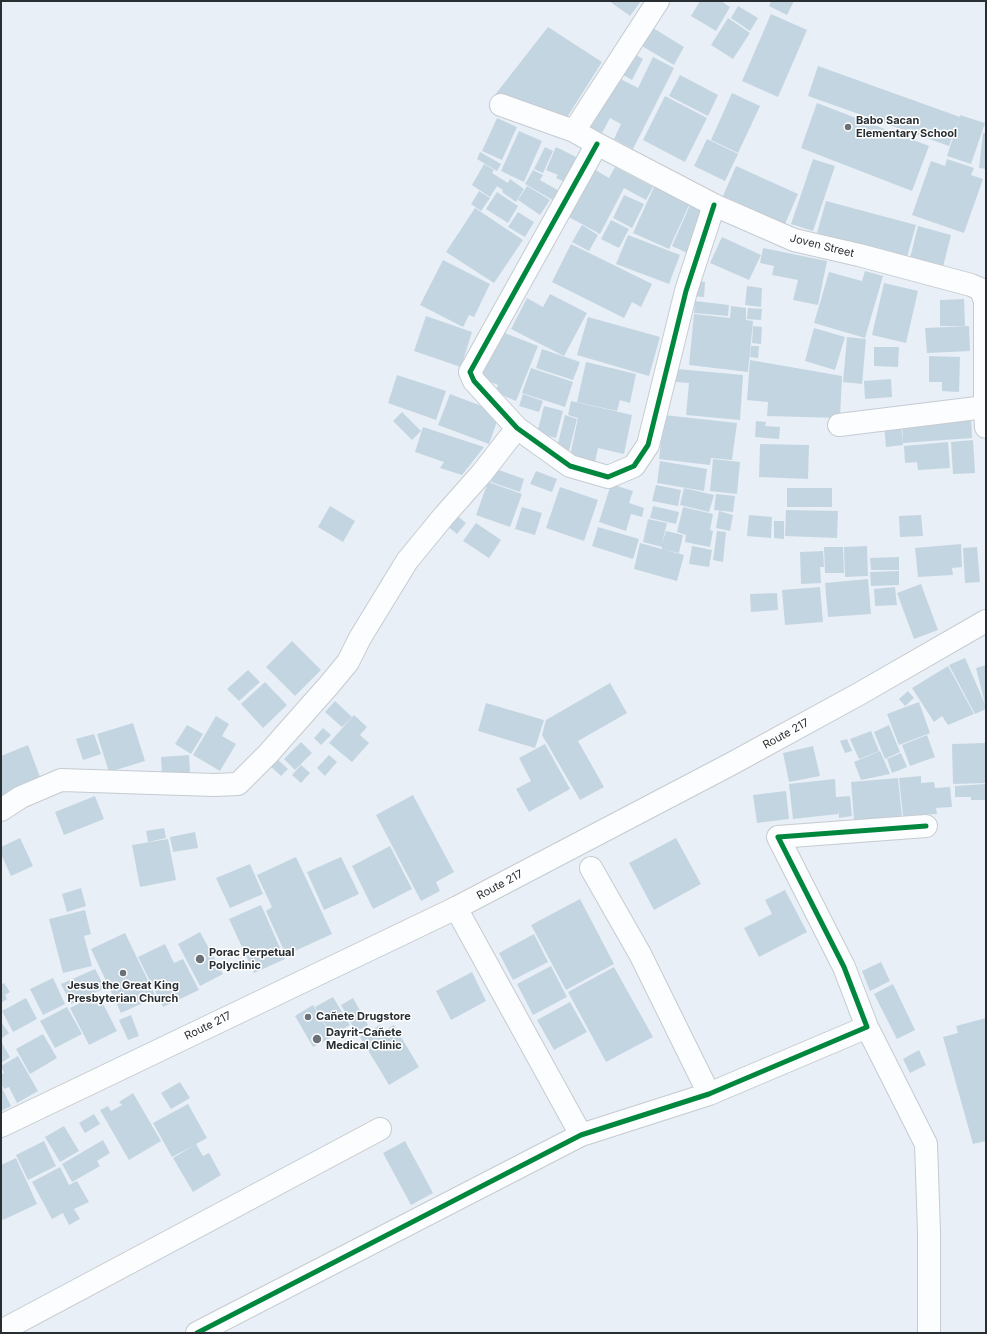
<!DOCTYPE html>
<meta charset="utf-8">
<style>
body{margin:0}
#map{position:relative;width:987px;height:1334px;overflow:hidden;background:#e8eff6;font-family:Inter,sans-serif}
canvas{display:block}
.frame{position:absolute;inset:0;border:2px solid #282e32;pointer-events:none}
</style>
<div id="map">
<canvas width="987" height="1334"></canvas>
<div class="frame"></div>
</div>
<script>
const g = document.querySelector('canvas').getContext('2d');
g.lineJoin = 'round';
function fill(path, color) { g.fillStyle = color; g.fill(path, 'evenodd'); }
const poly = rows => new Path2D(rows.map(r => 'M' + r).join(''));
function stroke(path, color, width, dash) { g.strokeStyle = color; g.lineWidth = width; g.lineCap = dash ? 'butt' : 'round'; g.setLineDash(dash || []); g.stroke(path); }
function write(font, color, halo, rows, align = 'center') {
  g.font = font + ' Inter,sans-serif'; g.lineWidth = 3; g.setLineDash([]); g.textBaseline = 'middle'; g.strokeStyle = halo; g.fillStyle = color; for (const [text, x, y, turn = 0] of rows) {
    g.save(); g.translate(x, y); g.rotate((+turn || 0) * Math.PI / 180); g.textAlign = isNaN(turn) ? turn : align; if (halo) g.strokeText(text, 0, 0); g.fillText(text, 0, 0); g.restore();
  }
}
fill(poly([
 [609,1,641,1,630,16],
 [700,1,721,1,730,7,716,31,691,16],
 [771,1,794,1,787,15,769,6],
 [738,6,758,18,750,31,731,18],
 [771,14,807,30,778,97,742,81],
 [728,18,750,33,733,59,711,45],
 [548,27,602,62,566,119,494,96],
 [653,28,684,47,674,65,642,46],
 [628,50,643,59,632,80,616,71],
 [653,57,674,68,633,149,614,139,621,124,610,118,602,133,590,127,615,76,638,88],
 [818,66,960,117,960,115,985,123,971,164,947,156,959,119,949,146,808,96],
 [680,75,718,95,708,116,669,96],
 [732,93,760,106,738,153,711,140],
 [665,96,707,118,685,162,643,140],
 [817,103,929,146,912,191,801,148],
 [497,118,517,127,502,160,482,151],
 [519,131,542,141,524,182,501,171],
 [983,133,986,133,986,169,979,168],
 [707,139,738,154,725,181,694,166],
 [545,147,553,151,543,173,534,169],
 [556,147,576,157,565,182,556,178,558,175,546,170],
 [480,152,501,164,497,171,477,159],
 [813,159,835,166,813,231,791,224],
 [947,159,974,168,971,175,983,179,964,233,912,215,931,161,945,166],
 [484,164,494,170,492,173,508,183,510,179,524,189,516,202,502,192,503,190,497,186,490,197,472,185],
 [736,166,798,194,785,224,723,196],
 [615,167,653,187,646,200,624,188,600,234,567,216,592,168,609,178],
 [533,170,543,175,540,180,561,192,556,202,525,184],
 [527,186,550,200,540,215,518,200],
 [654,187,690,203,669,249,633,233],
 [479,191,490,198,481,211,471,204],
 [497,192,518,206,508,223,486,209],
 [624,195,644,204,632,228,613,218],
 [826,201,916,225,907,257,817,233],
 [690,205,702,211,687,253,672,246],
 [475,208,523,240,494,283,446,252],
 [518,212,534,222,525,237,508,227],
 [611,220,629,229,619,248,601,239],
 [582,225,598,235,589,251,572,242],
 [918,226,951,235,943,267,910,258],
 [628,235,680,255,669,284,616,264],
 [722,237,761,255,749,280,710,263],
 [571,244,652,284,641,307,632,302,624,318,552,282],
 [763,248,827,261,818,305,793,300,798,280,772,275,774,266,760,263],
 [443,260,490,284,474,317,469,315,463,327,420,305],
 [865,271,883,276,865,338,814,323,829,272,862,281],
 [692,281,705,282,704,297,691,296],
 [884,283,918,291,906,343,872,335],
 [747,286,762,288,761,307,745,305],
 [550,294,587,313,564,356,511,329,527,298,543,307],
 [964,299,965,326,940,326,940,300],
 [695,301,729,305,728,316,694,313],
 [731,306,746,308,746,320,753,321,748,372,689,365,694,314,730,318],
 [748,308,762,309,761,320,747,319],
 [426,316,472,332,461,367,414,351],
 [588,317,660,337,649,376,577,355],
 [753,326,762,327,761,344,752,343],
 [969,326,970,351,927,353,925,328],
 [814,328,845,337,835,370,805,361],
 [497,330,538,346,516,401,495,392,498,385,478,377],
 [847,337,866,339,862,384,843,382],
 [751,346,759,346,758,358,750,357],
 [874,347,899,347,898,367,874,366],
 [542,349,580,362,573,380,536,368],
 [929,356,960,357,959,392,942,391,942,382,929,382],
 [750,360,842,376,840,418,767,416,768,402,747,400],
 [586,362,636,374,630,403,620,400,617,411,577,402],
 [531,368,573,382,565,407,522,393],
 [677,369,743,375,740,420,686,415,689,383,676,382],
 [397,375,446,391,436,420,388,403],
 [891,379,892,397,865,399,864,381],
 [450,394,500,413,489,444,438,425],
 [523,394,543,401,539,412,519,406],
 [571,401,632,415,624,454,598,448,595,462,570,456,578,418,568,415],
 [544,406,563,411,556,438,537,433],
 [402,412,421,431,412,440,393,421],
 [565,415,577,419,569,451,557,447],
 [664,415,737,423,732,460,711,458,710,465,659,459],
 [971,416,972,438,903,443,902,421],
 [756,421,766,422,765,426,780,427,779,439,755,437],
 [901,423,903,445,886,447,884,424],
 [423,427,484,447,462,475,440,468,444,462,415,452],
 [973,440,975,473,953,474,951,442],
 [948,442,950,468,918,470,917,462,905,463,904,446],
 [760,444,809,445,808,479,759,477],
 [713,459,740,462,737,494,710,491],
 [660,461,707,469,704,491,657,483],
 [496,469,524,479,520,492,491,482],
 [536,471,557,479,552,492,530,484],
 [488,482,522,494,510,527,476,515],
 [611,484,633,491,629,503,644,508,642,517,631,514,626,531,599,522],
 [656,485,681,490,678,506,652,501],
 [560,487,598,500,584,541,546,528],
 [684,488,714,495,709,512,680,505],
 [787,488,832,488,832,507,787,507],
 [716,494,735,496,733,512,714,510],
 [330,506,355,521,343,542,318,527],
 [653,506,679,512,676,524,650,518],
 [522,507,542,513,535,535,515,529],
 [683,507,713,514,710,530,713,531,710,547,685,542,686,535,677,532],
 [786,510,838,511,837,538,785,536],
 [719,511,733,515,730,531,716,528],
 [455,514,466,523,457,534,446,525],
 [749,515,772,517,771,538,747,536],
 [921,515,923,536,900,537,899,516],
 [648,519,667,523,662,544,666,531,683,535,679,553,662,549,662,547,643,542],
 [774,521,784,521,784,539,774,538],
 [476,523,501,540,489,558,463,541],
 [598,527,639,539,633,559,592,546],
 [717,531,726,532,723,562,713,560],
 [640,543,684,555,677,581,634,569],
 [961,544,962,567,952,568,953,575,918,577,915,548],
 [692,546,712,550,709,567,689,564],
 [867,546,868,576,845,577,844,547],
 [824,547,843,547,844,573,825,573],
 [977,547,980,582,965,583,963,548],
 [823,551,824,567,820,567,821,583,801,584,800,552],
 [899,557,899,570,871,570,870,558],
 [899,571,899,585,871,586,870,572],
 [868,579,871,614,828,617,825,583],
 [921,584,938,630,914,639,897,593],
 [820,587,823,622,785,625,782,590],
 [895,587,897,605,875,606,874,589],
 [777,593,778,610,751,612,750,594],
 [292,641,321,670,295,696,266,667],
 [965,658,985,704,976,668,986,665,986,709,975,714,949,665],
 [948,666,974,714,948,725,942,716,934,722,912,688],
 [248,670,260,682,239,701,227,689],
 [265,682,287,705,263,728,241,704],
 [610,683,627,713,578,741,604,787,580,800,542,735,546,720],
 [908,691,914,698,905,706,899,699],
 [335,701,352,717,342,727,325,712],
 [919,702,930,733,899,745,887,714],
 [486,703,544,720,535,748,478,731],
 [354,715,367,727,360,735,369,743,352,762,329,743],
 [216,716,229,724,222,736,236,744,220,771,193,755],
 [133,723,145,761,109,772,97,734],
 [187,725,203,734,191,754,175,744],
 [889,725,900,752,885,759,874,732],
 [323,728,331,735,321,745,314,738],
 [871,731,879,751,859,759,850,739],
 [94,734,101,754,83,760,76,739],
 [927,735,935,757,910,766,902,745],
 [847,739,852,751,845,753,840,741],
 [301,742,312,753,295,770,284,759],
 [986,743,986,783,953,784,952,744],
 [545,744,570,789,529,812,516,789,531,781,519,758],
 [28,745,42,782,1,798,1,756],
 [813,746,820,776,789,782,783,753],
 [880,751,890,774,861,780,854,762],
 [901,753,907,767,892,773,887,759],
 [189,755,190,773,162,775,161,757],
 [329,755,337,762,325,776,317,768],
 [276,758,288,769,281,776,269,765],
 [301,765,310,773,301,783,292,775],
 [921,776,921,783,934,782,935,788,950,787,952,807,936,808,937,814,903,816,899,778],
 [898,778,902,817,854,820,851,782],
 [835,779,836,797,850,796,852,816,839,818,838,808,838,814,793,819,789,784],
 [986,784,986,800,971,800,971,797,955,797,955,786],
 [786,791,789,819,757,823,753,795],
 [413,795,454,872,436,882,440,891,421,901,376,815],
 [95,796,104,819,64,835,55,812],
 [164,828,166,838,148,842,146,831],
 [195,832,198,848,173,852,170,837],
 [20,838,33,866,11,876,1,854,1,847],
 [676,838,701,884,654,910,629,863],
 [168,839,176,880,140,887,132,845],
 [390,846,412,889,373,909,352,866],
 [296,857,332,934,286,955,266,911,272,907,257,875],
 [341,857,359,894,324,910,307,872],
 [250,864,263,894,230,908,216,878],
 [81,888,86,906,67,912,62,894],
 [785,890,807,932,759,957,744,928,772,914,765,900],
 [580,899,614,964,566,990,531,925],
 [261,905,285,959,254,973,229,919],
 [85,910,91,934,84,936,92,966,63,973,49,919],
 [200,932,223,974,200,986,178,944],
 [125,933,156,997,121,1013,91,949],
 [534,934,548,962,513,980,499,953],
 [165,944,174,963,183,959,199,990,163,1007,138,957],
 [881,962,890,981,870,991,862,971],
 [551,966,567,997,533,1015,517,984],
 [614,967,653,1037,606,1062,568,992],
 [95,969,105,988,71,1004,61,984],
 [472,972,486,1001,451,1020,436,991],
 [53,978,65,1004,43,1015,30,989],
 [4,983,10,992,5,995,7,999,1,1003,1,985],
 [893,984,915,1030,897,1039,874,994],
 [98,994,117,1031,89,1045,70,1008],
 [333,997,350,1025,332,1036,315,1007],
 [26,998,37,1019,13,1032,2,1011],
 [353,998,368,1025,356,1032,341,1005],
 [570,1002,587,1032,554,1050,537,1020],
 [313,1005,332,1037,313,1047,295,1016],
 [67,1007,82,1034,55,1048,40,1021],
 [131,1015,139,1036,128,1040,119,1020],
 [986,1018,986,1141,973,1144,943,1037,958,1033,956,1026],
 [1,1022,9,1033,1,1039],
 [380,1025,383,1031,394,1025,419,1067,389,1085,360,1037],
 [43,1034,57,1058,30,1074,16,1049],
 [2,1043,10,1057,1,1063,1,1044],
 [919,1050,926,1065,910,1073,903,1059],
 [18,1056,38,1091,17,1103,9,1087,4,1089,1,1084,1,1075,4,1073,1,1066],
 [180,1082,190,1098,171,1109,161,1093],
 [1,1086,11,1106,1,1111],
 [133,1093,161,1141,129,1160,100,1110,108,1106,111,1111,122,1105,119,1102],
 [188,1104,207,1138,196,1144,203,1156,209,1153,221,1175,193,1192,173,1158,193,1146,172,1157,153,1123],
 [94,1114,100,1124,85,1133,79,1123],
 [64,1126,79,1151,60,1162,45,1137],
 [103,1140,110,1153,97,1161,100,1166,72,1182,62,1164],
 [44,1141,56,1166,28,1180,16,1155],
 [405,1141,433,1193,411,1205,383,1153],
 [16,1158,37,1204,3,1220,1,1215,1,1165],
 [60,1167,69,1185,77,1181,89,1202,74,1209,80,1219,69,1225,63,1213,52,1219,32,1182]
]), '#c4d5e2');
const minor = poly([
 [501,105,574,131,597,144,714,205,794,240,859,255,971,285,980,289,985,300,985,407,986,427],
 [574,131,658,1],
 [597,144,470,372,474,381,517,428,570,466,608,477,634,466,648,445,686,291,714,205],
 [839,425,985,407],
 [1,810,21,797,61,780,214,785,238,784,268,754,329,685,348,662,360,638,407,561,443,517,482,473,517,428],
 [591,868,640,954,709,1094],
 [456,908,581,1135],
 [867,1027,926,1144,929,1232,929,1333],
 [1,1331,380,1129],
 [197,1333,581,1135,709,1094,867,1027,844,967,778,837,926,826]
]);
const major = poly([
 [1,1126,456,908,731,764,859,694,986,621]
]);
stroke(minor, '#c5cbd0', 24);
stroke(major, '#c5cbd0', 24);
stroke(minor, '#fcfdfe', 22);
stroke(major, '#fcfdfe', 22);
stroke(poly([
 [597,144,470,372,474,381,517,428,570,466,608,477,634,466,648,445,686,291,714,205],
 [197,1333,581,1135,709,1094,867,1027,844,967,778,837,926,826]
]), '#00873e', 5);
for (const [x, y, r, color] of [
 [848,127,4,"#6b7277"],
 [200,959,5,"#6b7277"],
 [123,973,4,"#6b7277"],
 [308,1017,4,"#6b7277"],
 [317,1039,5,"#6b7277"]
]) { const dot = new Path2D(); dot.arc(x, y, r, 0, 2 * Math.PI); g.fillStyle = color; g.fill(dot); stroke(dot, '#fff', 1.5); }
write('bold 11px', '#282e32', '#fff', [
 ["Babo Sacan",856,121],
 ["Elementary School",856,134],
 ["Porac Perpetual",209,953],
 ["Polyclinic",209,966],
 ["Jesus the Great King",123,986,"center"],
 ["Presbyterian Church",123,999,"center"],
 ["Cañete Drugstore",316,1017],
 ["Dayrit-Cañete",326,1033],
 ["Medical Clinic",326,1046]
], 'left');
write('11px', '#282e32', '#fff', [
 ["Joven Street",822,246,14],
 ["Route 217",786,734,-29],
 ["Route 217",500,885,-28],
 ["Route 217",208,1026,-26]
]);
</script>
